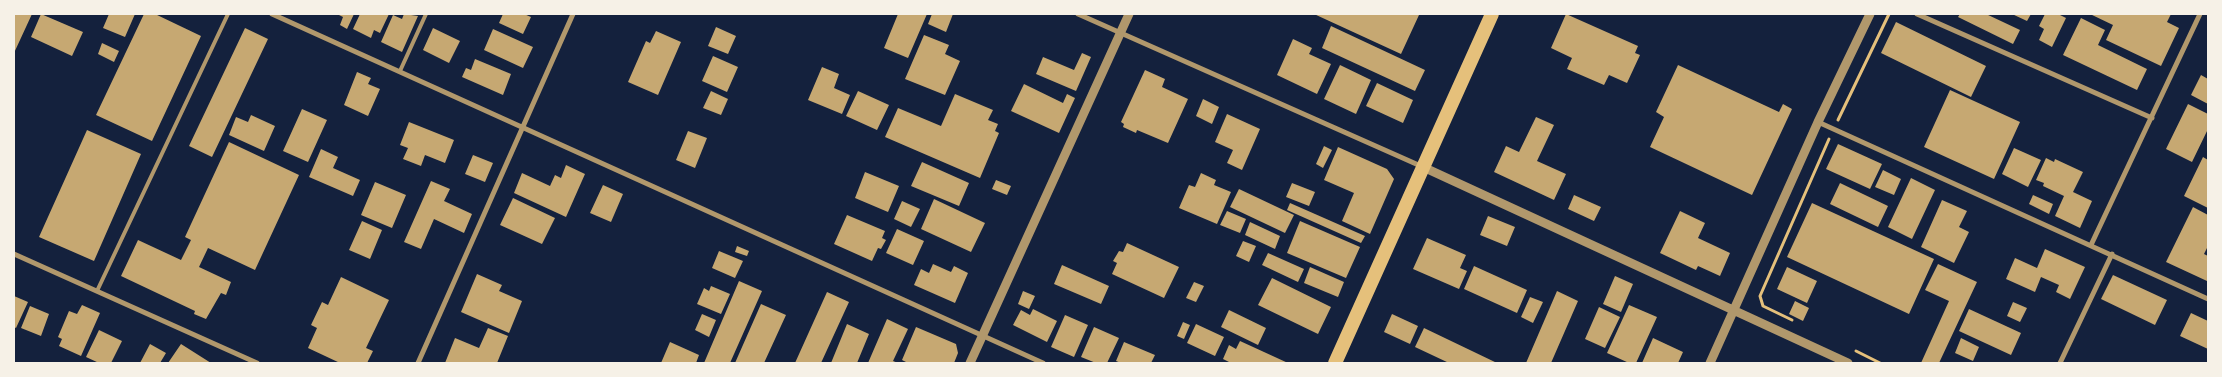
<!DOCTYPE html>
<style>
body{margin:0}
#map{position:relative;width:2222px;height:377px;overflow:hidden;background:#14213d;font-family:"IBM Plex Sans",sans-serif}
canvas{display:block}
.frame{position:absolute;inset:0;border:15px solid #f6f1e7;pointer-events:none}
</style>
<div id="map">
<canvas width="2222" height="377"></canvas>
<div class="frame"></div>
</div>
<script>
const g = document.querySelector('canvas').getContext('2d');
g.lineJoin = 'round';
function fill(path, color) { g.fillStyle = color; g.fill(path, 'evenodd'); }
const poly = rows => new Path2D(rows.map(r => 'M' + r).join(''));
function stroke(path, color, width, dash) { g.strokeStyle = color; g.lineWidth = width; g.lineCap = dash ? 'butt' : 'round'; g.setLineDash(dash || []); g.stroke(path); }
fill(poly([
 [14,14,32,14,14,53],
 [41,14,83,32,72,56,31,37],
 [109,14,135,14,125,37,103,28],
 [144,14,155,14,201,36,152,141,96,115],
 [337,14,354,14,347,29,340,25,343,17],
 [360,14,389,14,380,33,374,30,371,38,353,29],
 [404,14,418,16,402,52,381,42,393,15,402,19],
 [503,14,524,14,531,17,523,34,499,23],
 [898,14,927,14,908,58,884,48],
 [932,14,953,14,946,32,928,24],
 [1314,14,1416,14,1419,15,1401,54],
 [1566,14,1638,46,1635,53,1640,55,1627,83,1609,75,1604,85,1567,69,1572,58,1551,48],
 [1960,14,1986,14,2020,30,2013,44,1958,17],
 [2012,14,2031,14,2027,21],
 [2045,14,2058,14,2066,18,2052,47,2039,40,2044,29,2039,26],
 [2090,14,2171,14,2167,22,2179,28,2161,66,2106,40,2113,25],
 [2081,18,2105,30,2098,45,2147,69,2137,90,2063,55],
 [1896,22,1986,66,1971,97,1881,53],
 [1331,26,1425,70,1415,91,1322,48],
 [716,27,736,36,728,54,708,46],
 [245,28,268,39,212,157,189,146],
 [433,28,460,41,449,63,423,50],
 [493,29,533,47,523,68,484,50],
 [656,31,681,42,658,95,628,82,646,41,650,43],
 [924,35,949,45,945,54,960,61,945,95,905,79],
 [1293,39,1312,48,1309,54,1331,64,1317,94,1277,75],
 [102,43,119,51,114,62,98,54],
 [1082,53,1091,57,1076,91,1036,74,1043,57,1074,70],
 [713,56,738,67,727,92,702,81],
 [475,59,511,74,503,95,462,77,466,68,471,70],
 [1340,65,1371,80,1356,114,1324,99],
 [1678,65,1779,112,1783,104,1792,109,1752,195,1650,147,1664,117,1656,112],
 [822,67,839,74,834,88,850,95,842,114,808,100],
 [1145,70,1165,79,1162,87,1188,99,1168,143,1137,130,1136,133,1123,127,1124,124,1121,122],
 [357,72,371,78,368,84,380,89,368,116,344,105],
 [2201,75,2208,79,2208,104,2191,95],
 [1377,83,1413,100,1403,123,1366,106],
 [1024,84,1063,103,1067,94,1075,98,1059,133,1011,111],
 [1950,90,2020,122,1994,179,1924,147],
 [711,91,728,99,721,115,703,108],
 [858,91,889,105,877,130,846,116],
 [955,94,993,110,988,120,998,124,995,131,999,133,980,178,885,137,898,108,941,126],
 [1203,99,1219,107,1212,124,1196,116],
 [2188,104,2208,114,2208,129,2192,162,2166,149],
 [302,109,327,120,308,162,283,151],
 [1227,114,1260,129,1242,170,1227,163,1233,150,1215,142],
 [251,115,275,126,264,151,229,135,236,117,248,122],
 [1536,117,1554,125,1537,161,1566,174,1554,200,1494,172,1506,146,1519,152],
 [409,122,454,140,445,163,425,155,421,166,403,159,408,148,400,145],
 [87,130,141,154,94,261,39,237],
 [688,131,707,138,695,168,676,160],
 [229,142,299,175,255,270,208,248,199,267,231,282,226,295,221,293,206,319,194,314,195,311,121,276,138,240,181,260,191,240,185,237],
 [1838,144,1882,164,1870,189,1826,169],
 [1324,146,1332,150,1323,168,1316,164],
 [1338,147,1387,169,1394,179,1370,234,1342,221,1354,193,1324,180],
 [2014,148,2041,160,2028,187,2002,174],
 [321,149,338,157,333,168,360,180,353,196,309,177],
 [473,155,493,163,485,182,465,174],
 [2203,157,2208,160,2208,208,2184,196],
 [2046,158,2054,162,2055,159,2083,172,2073,192,2092,201,2080,228,2055,216,2064,196,2043,186,2044,183,2036,180],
 [922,162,969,183,959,206,911,186],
 [566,165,585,174,566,217,514,193,522,173,550,186,555,175,561,178],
 [1883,170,1901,179,1894,195,1875,187],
 [865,172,899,186,888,212,855,198],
 [1201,173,1216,180,1214,185,1231,192,1217,224,1179,208,1189,185,1195,187],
 [1911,178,1935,190,1912,239,1888,227],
 [996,180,1011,186,1007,195,992,189],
 [431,181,450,189,444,201,472,214,464,233,434,219,421,249,404,242],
 [375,182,406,195,392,228,361,215],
 [1292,183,1315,192,1309,206,1286,197],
 [1840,183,1888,206,1878,227,1830,204],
 [603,185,623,194,611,222,590,213],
 [1239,189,1294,215,1285,233,1230,207],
 [1574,195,1601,207,1594,221,1568,209],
 [2033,195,2053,204,2049,214,2029,204],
 [513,198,555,218,542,244,500,225],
 [934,199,985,223,971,252,921,229],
 [1942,200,1967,211,1959,227,1969,232,1954,263,1921,247],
 [902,201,920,209,911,227,894,219],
 [1290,203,1365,236,1361,243,1287,210],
 [1812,203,1934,259,1909,314,1787,257],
 [2193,207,2208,215,2208,246,2204,254,2208,256,2207,281,2166,262],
 [1227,211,1246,219,1240,233,1220,225],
 [1680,211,1705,223,1698,238,1730,253,1720,276,1698,266,1696,270,1660,253],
 [847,215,885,231,882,238,886,240,881,249,878,248,872,261,834,244],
 [1488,216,1515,227,1507,246,1480,235],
 [362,221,382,230,370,259,349,250],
 [1300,221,1360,247,1346,278,1287,253],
 [1250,222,1280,236,1275,249,1245,235],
 [897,229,924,241,913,265,886,253],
 [1427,238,1466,255,1460,268,1467,271,1459,289,1413,269],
 [1243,241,1256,246,1249,262,1236,256],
 [1127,243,1179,267,1164,298,1112,274,1117,263,1113,261,1119,251,1123,252],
 [737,246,749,251,747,256,735,252],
 [2045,249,2085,267,2070,299,2056,292,2059,285,2041,277,2035,292,2006,279,2015,258,2037,268],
 [719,251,743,261,735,278,712,268],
 [1268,253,1304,269,1298,282,1262,265],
 [933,264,951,272,954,266,968,273,955,303,914,285,921,269,929,273],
 [1938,264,1977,282,1939,363,1921,363,1949,301,1925,290],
 [1062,265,1109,286,1101,304,1054,284],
 [1474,266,1527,290,1517,313,1464,289],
 [1310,267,1344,282,1338,297,1304,283],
 [1787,267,1817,281,1807,303,1777,289],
 [477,274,502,285,499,291,522,301,509,333,461,312],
 [2113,275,2167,300,2155,325,2101,299],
 [1615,276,1633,284,1621,312,1603,304],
 [341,277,389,300,366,348,373,351,367,363,340,363,308,348,317,328,311,325,322,302,328,305],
 [1272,278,1331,307,1318,334,1258,305],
 [739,281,762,291,730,363,704,363],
 [1194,282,1204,286,1196,302,1186,298],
 [711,286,730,294,721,314,697,304,704,288,709,291],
 [1023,291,1035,296,1029,309,1018,304],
 [1557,291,1578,301,1551,363,1526,363],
 [827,292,849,302,821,363,795,363],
 [14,296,28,302,16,328,14,327],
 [1530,297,1543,302,1533,323,1521,317],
 [1795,301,1809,308,1803,321,1789,314],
 [2013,302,2027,308,2020,322,2007,316],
 [761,304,786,315,764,363,735,363],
 [82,305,100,313,81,356,59,346,62,339,58,337,69,311,77,314],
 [1629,305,1657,317,1636,363,1629,363,1607,353],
 [30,306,49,314,41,336,21,328],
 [1599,307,1620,317,1605,348,1585,339],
 [1033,309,1057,321,1047,342,1013,325,1021,310,1030,315],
 [1969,309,2021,333,2011,355,1959,331],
 [1229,310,1266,328,1258,345,1221,327],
 [2191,313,2208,321,2208,349,2180,336],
 [702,314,716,320,709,337,695,330],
 [1392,314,1418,326,1410,344,1384,332],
 [1065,315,1088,325,1074,357,1051,347],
 [887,319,908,329,893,361,898,363,868,363],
 [1183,322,1190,325,1184,339,1177,336],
 [847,324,869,334,857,363,831,363],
 [1196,324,1224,337,1215,356,1187,343],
 [916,327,956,344,958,353,954,363,908,363,902,360],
 [1094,327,1119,338,1107,363,1096,363,1081,357],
 [488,328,508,336,497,363,445,363,455,338,479,348],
 [1424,328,1497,363,1449,363,1415,347],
 [99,330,122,341,111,363,99,363,86,357],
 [1653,338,1683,352,1678,363,1642,363],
 [1961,338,1979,347,1973,361,1955,353],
 [1240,341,1288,363,1231,363,1223,359,1229,345,1236,349],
 [670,342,699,355,696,363,661,363],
 [1124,342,1155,355,1151,363,1121,363,1116,361],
 [150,344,166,353,160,363,140,363],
 [181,344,211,363,168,363]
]), '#c6a872');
stroke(poly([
 [1838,120,1889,14],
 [1792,320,1763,306,1760,296,1829,139],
 [1856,351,1880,363]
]), '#e5c07b', 3);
stroke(poly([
 [400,71,426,14],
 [97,291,228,14]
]), '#b1986c', 4);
stroke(poly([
 [272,14,1043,363],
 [1078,14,1423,167],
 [1917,14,2152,118],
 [1818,122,2208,299],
 [2091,245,2200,14],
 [14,254,257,363],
 [418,363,573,14],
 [2060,363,2112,254]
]), '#b1986c', 5);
stroke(poly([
 [1423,167,1848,363],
 [970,363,1129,14],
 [1710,363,1818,122,1870,14]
]), '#b1986c', 9);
stroke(poly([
 [1335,363,1492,14]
]), '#e5c07b', 14);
</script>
